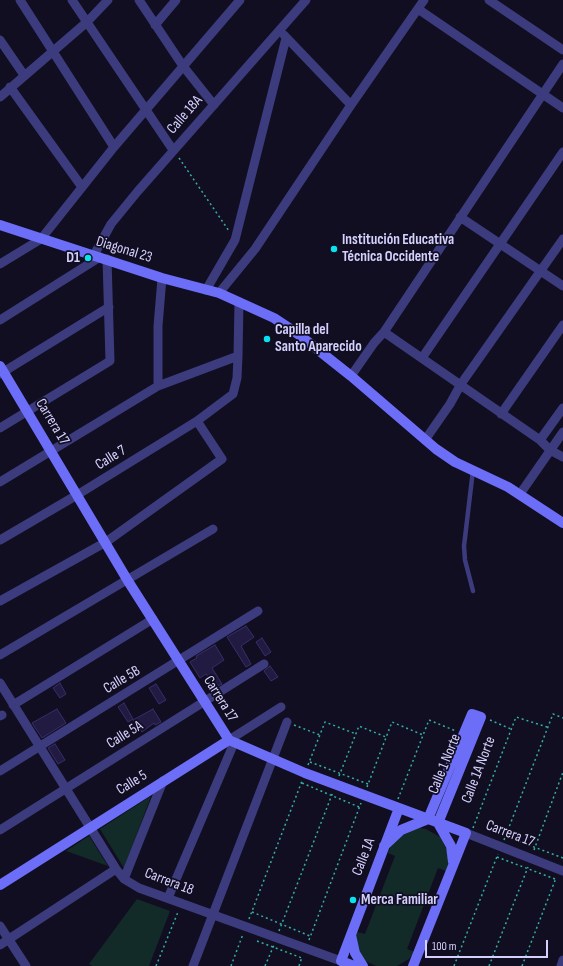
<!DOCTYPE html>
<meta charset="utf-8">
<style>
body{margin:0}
#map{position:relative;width:563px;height:966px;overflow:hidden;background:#110e21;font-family:"Sofia Sans Condensed",sans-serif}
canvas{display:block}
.scale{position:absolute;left:425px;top:940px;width:123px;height:18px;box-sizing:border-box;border:2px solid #d4d0fd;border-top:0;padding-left:5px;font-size:12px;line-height:14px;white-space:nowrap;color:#d4d0fd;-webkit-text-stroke:3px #110e21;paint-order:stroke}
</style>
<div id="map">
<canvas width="563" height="966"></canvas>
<div class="scale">100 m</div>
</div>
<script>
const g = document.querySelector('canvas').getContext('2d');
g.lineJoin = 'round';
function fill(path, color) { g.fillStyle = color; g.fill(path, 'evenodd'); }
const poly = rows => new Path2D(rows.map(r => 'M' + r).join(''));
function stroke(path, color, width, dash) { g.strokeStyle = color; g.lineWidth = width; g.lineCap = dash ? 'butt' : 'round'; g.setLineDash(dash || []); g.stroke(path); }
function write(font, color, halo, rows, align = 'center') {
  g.font = font + ' "Sofia Sans Condensed",sans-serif'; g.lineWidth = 3.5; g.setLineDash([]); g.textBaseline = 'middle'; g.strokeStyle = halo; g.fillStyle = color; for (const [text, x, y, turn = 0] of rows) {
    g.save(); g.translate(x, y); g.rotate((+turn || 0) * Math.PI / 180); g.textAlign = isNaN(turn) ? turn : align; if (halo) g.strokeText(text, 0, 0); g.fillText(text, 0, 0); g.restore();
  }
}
fill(poly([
 [151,796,124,868,100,829],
 [419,828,426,829,440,837,449,854,449,863,446,871,438,868,407,949,415,952,409,959,397,966,376,966,363,960,359,955,355,937,357,932,365,934,395,856,388,853,392,844,401,834],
 [89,836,108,866,66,851],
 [137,899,170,911,149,966,92,966,89,964]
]), '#122b29');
const building = poly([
 [246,626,254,637,241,646,251,664,246,667,227,637,246,626],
 [262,638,271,652,265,656,256,642,262,638],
 [215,645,224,660,212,668,222,684,215,687,206,674,200,678,190,662,197,658,196,656,215,645],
 [270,666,278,677,271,681,264,671,270,666],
 [60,683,66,694,60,698,53,688,60,683],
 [156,684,166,700,159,704,149,688,156,684],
 [124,703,133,719,128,722,118,707,124,703],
 [57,709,66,723,42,738,32,723,57,709],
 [153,709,161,722,155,725,154,723,142,732,133,720,153,709],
 [55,744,65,760,58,764,48,748,55,744]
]);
fill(building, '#221b41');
stroke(building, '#382e6c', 1);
stroke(poly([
 [179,158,229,231],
 [490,720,511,729],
 [294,725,320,735],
 [310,762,368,784],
 [308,765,325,722,356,734],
 [339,776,359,726,386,737],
 [302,783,359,807],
 [367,787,392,722,423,735],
 [398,799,429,720,456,731],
 [473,828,516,717,547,727],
 [505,836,563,858],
 [504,840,553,714,563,718],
 [534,850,563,772],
 [497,857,555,879],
 [252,912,310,936],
 [249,919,302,781],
 [279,931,333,792],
 [309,940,361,803],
 [257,941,302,958],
 [156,966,178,912],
 [231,966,243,934],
 [265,966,274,945],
 [299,966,302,957],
 [454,966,498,854],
 [489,966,528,867],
 [522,966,556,878]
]), '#34aea2', 1.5, [2, 3]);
stroke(poly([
 [473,470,464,546,465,560,473,591]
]), '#3b3b7e', 4.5);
stroke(poly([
 [20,0,114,147],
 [72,0,173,150],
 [139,0,183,66,214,105],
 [489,0,563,50],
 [418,9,563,108],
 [155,25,176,0],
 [284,35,351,105],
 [0,40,24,75],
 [10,87,82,187],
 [0,97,87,22,108,0],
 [460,217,563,286],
 [94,255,111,224,138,191,306,0],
 [0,264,41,239,114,147,240,0],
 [206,290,235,240,286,38],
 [219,293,255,249,351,105,424,0],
 [0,320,100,257],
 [384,332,540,440],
 [422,358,563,152],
 [0,374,109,307],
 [351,376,374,343,384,332,563,64],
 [158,386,158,326,162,278],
 [563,408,540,440,550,450,563,457],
 [501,414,563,325],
 [0,428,110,361,107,259],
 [425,440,450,404,461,384,563,239],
 [0,482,158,386,238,356],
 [520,494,563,432],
 [0,540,77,495,197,421,233,394,237,378,238,356,239,302],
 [0,601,106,542,222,459,197,421],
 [0,655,213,529],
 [0,683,116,869,124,879,139,888,341,961],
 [13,705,153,619],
 [0,716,2,715],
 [229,740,281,707],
 [0,771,258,611],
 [0,830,264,664],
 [466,833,563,871],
 [124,879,163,781],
 [168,898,234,743],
 [0,926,26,966],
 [0,945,116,869],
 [193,966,287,722],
 [561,966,563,960]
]), '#3b3b7e', 9);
stroke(poly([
 [0,225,162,278,219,293,274,318,298,334,351,376,436,449,455,462,508,487,563,523],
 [0,366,128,581,229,740,305,773,466,833,413,966],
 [384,846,401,830,428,819,472,714,481,717,438,823,451,846,453,862],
 [0,885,229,740],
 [351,935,355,953,363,966],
 [354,966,341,961,399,808]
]), '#6c6ef8', 10);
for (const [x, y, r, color] of [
 [334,249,4,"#0be1ef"],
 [88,258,4,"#0be1ef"],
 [267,339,4,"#0be1ef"],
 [353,900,4,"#0be1ef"]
]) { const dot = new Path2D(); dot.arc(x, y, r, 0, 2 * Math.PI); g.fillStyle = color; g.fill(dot); stroke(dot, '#110e21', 1.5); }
write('15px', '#d4d0fd', '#110e21', [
 ["Calle 18A",185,115,-49],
 ["Diagonal 23",124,250,17],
 ["Carrera 17",52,422,59],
 ["Calle 7",111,458,-32],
 ["Calle 5B",122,680,-31],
 ["Carrera 17",220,699,58],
 ["Calle 5A",125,735,-32],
 ["Calle 1 Norte",445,764,-68],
 ["Calle 1A Norte",479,770,-69],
 ["Calle 5",132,783,-32],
 ["Carrera 17",510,834,21],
 ["Calle 1A",364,857,-69],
 ["Carrera 18",169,882,21]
]);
write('bold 15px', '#d4d0fd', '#110e21', [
 ["Institución Educativa",342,240],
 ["Técnica Occidente",342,257],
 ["D1",80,258,"right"],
 ["Capilla del",275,330],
 ["Santo Aparecido",275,347],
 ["Merca Familiar",361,900]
], 'left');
</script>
